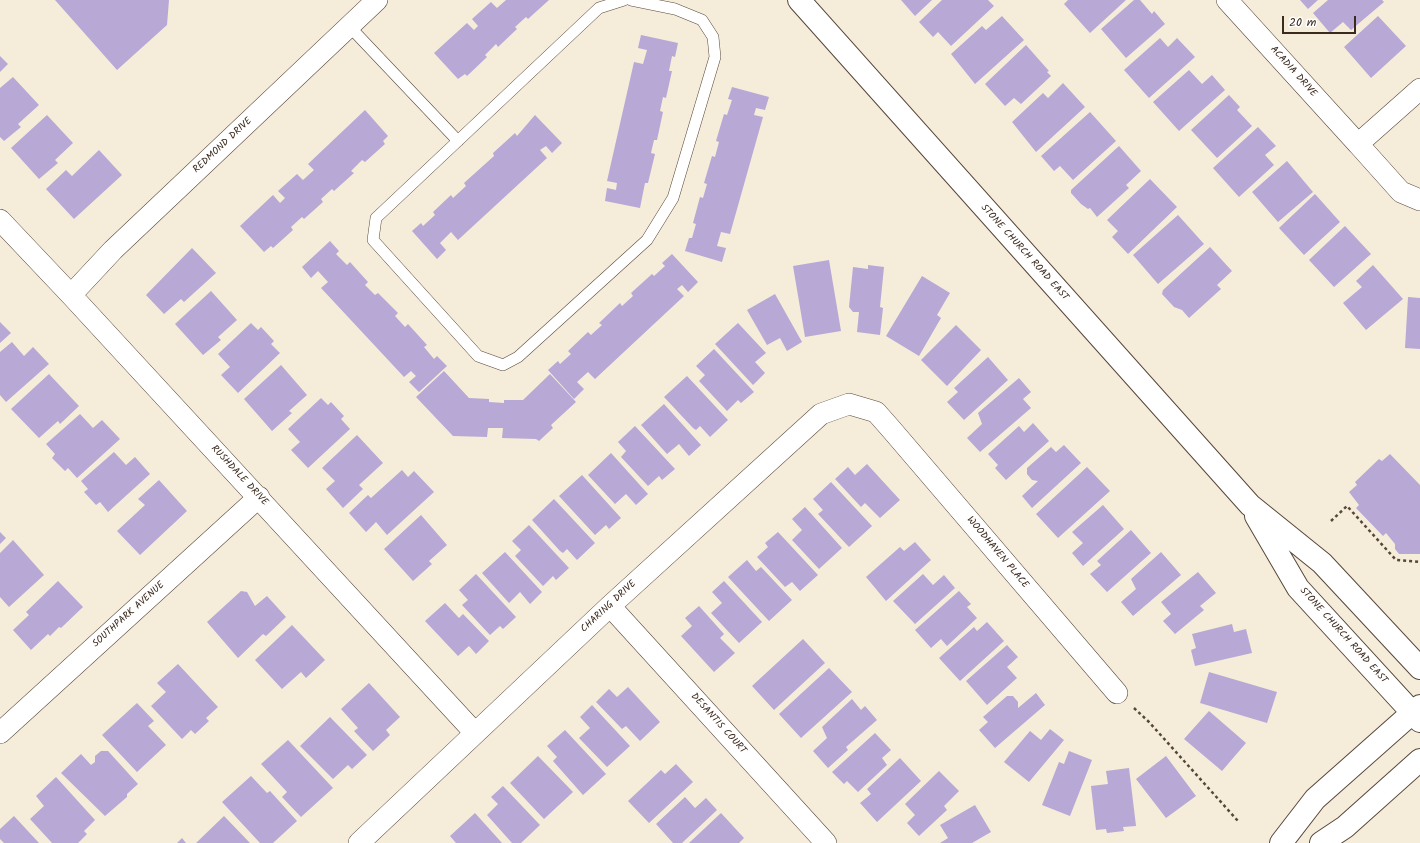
<!DOCTYPE html>
<style>
body{margin:0}
#map{position:relative;width:1420px;height:843px;overflow:hidden;background:#f6ecda;font-family:Kalam,sans-serif}
canvas{display:block}
.scale{position:absolute;left:1282px;top:16px;width:74px;height:18px;box-sizing:border-box;border:2px solid #3b2a1e;border-top:0;padding-left:5px;font-size:12px;line-height:14px;white-space:nowrap;color:#3b2a1e;-webkit-text-stroke:3px #fff;paint-order:stroke}
</style>
<div id="map">
<canvas width="1420" height="843"></canvas>
<div class="scale">20 m</div>
</div>
<script>
const g = document.querySelector('canvas').getContext('2d');
g.lineJoin = 'round';
function fill(path, color) { g.fillStyle = color; g.fill(path, 'evenodd'); }
const poly = rows => new Path2D(rows.map(r => 'M' + r).join(''));
function stroke(path, color, width, dash) { g.strokeStyle = color; g.lineWidth = width; g.lineCap = dash ? 'butt' : 'round'; g.setLineDash(dash || []); g.stroke(path); }
function write(font, color, halo, rows, align = 'center') {
  g.font = font + ' Kalam,sans-serif'; g.lineWidth = 3; g.setLineDash([]); g.textBaseline = 'middle'; g.strokeStyle = halo; g.fillStyle = color; for (const [text, x, y, turn = 0] of rows) {
    g.save(); g.translate(x, y); g.rotate((+turn || 0) * Math.PI / 180); g.textAlign = isNaN(turn) ? turn : align; if (halo) g.strokeText(text, 0, 0); g.fillText(text, 0, 0); g.restore();
  }
}
fill(poly([
 [55,0,169,0,167,25,117,70],
 [506,0,549,0,528,19,526,17,515,27,517,29,498,47,496,44,485,55,487,57,467,76,465,74,458,79,434,53,467,23,474,30,478,26,472,19,491,2,497,8],
 [901,0,932,0,915,16],
 [942,0,988,0,994,6,951,46,938,32,933,37,919,22],
 [1068,0,1126,0,1090,33,1064,4],
 [1134,0,1140,0,1152,14,1154,11,1165,24,1126,58,1101,29],
 [1300,0,1318,0,1308,9],
 [1328,0,1382,0,1384,2,1351,30,1343,22,1330,33,1313,13],
 [1002,16,1024,40,975,84,951,54,982,26,986,30],
 [1378,16,1406,46,1371,78,1344,47],
 [641,35,678,43,675,57,672,56,669,71,672,71,666,98,663,97,660,111,663,112,657,140,654,140,651,153,655,154,648,183,645,183,640,208,605,201,607,188,616,190,617,183,607,181,634,62,643,64,647,50,638,48],
 [1160,38,1168,47,1177,38,1195,57,1149,98,1124,70],
 [1026,45,1049,71,1047,72,1051,76,1021,104,1014,98,1005,106,985,84],
 [0,56,8,64,0,72],
 [1189,70,1202,84,1212,75,1225,90,1179,131,1153,102],
 [13,77,39,105,18,124,21,127,4,141,0,137,0,88],
 [1063,83,1085,107,1036,152,1012,122,1043,93,1048,98],
 [732,87,769,97,765,110,756,108,754,115,763,117,730,234,721,232,717,246,726,248,722,262,685,251,689,238,692,238,696,224,693,223,700,197,703,198,707,184,704,183,712,156,715,157,719,142,716,141,724,114,727,115,732,100,728,99],
 [1229,95,1240,107,1237,110,1252,126,1217,158,1191,130],
 [365,110,388,136,383,141,385,144,365,162,362,160,351,171,354,173,334,191,332,189,321,199,323,202,304,219,302,217,291,227,293,230,273,248,271,246,264,252,240,226,273,195,280,203,285,198,278,191,297,174,303,180,314,170,308,164],
 [1090,112,1116,141,1073,180,1060,166,1054,171,1041,156],
 [47,115,73,143,55,160,58,163,39,179,11,148],
 [535,115,562,143,552,153,546,146,540,150,547,158,458,240,451,232,440,243,446,250,437,259,412,231,421,223,423,226,435,215,433,212,451,195,453,198,466,186,464,183,494,156,493,153,515,133,517,136],
 [1258,127,1276,146,1265,155,1274,165,1239,197,1213,168],
 [1119,146,1141,171,1126,185,1129,188,1097,217,1090,208,1088,209,1081,204,1071,193,1071,190],
 [99,150,122,175,74,219,46,189,66,170,72,176],
 [1287,161,1313,192,1278,222,1252,192],
 [1150,179,1177,207,1128,254,1112,237,1118,231,1107,220],
 [1315,194,1340,222,1304,255,1279,228],
 [1178,215,1204,244,1158,284,1133,255],
 [1345,226,1371,254,1334,287,1309,260],
 [330,241,339,251,336,254,347,265,350,262,368,282,365,285,375,295,378,293,398,313,395,316,405,327,408,324,427,345,424,347,434,359,437,356,447,366,419,392,409,382,416,376,411,371,404,377,321,288,328,282,318,271,311,278,302,267],
 [1210,247,1232,271,1217,285,1221,289,1189,318,1182,310,1174,307,1162,294,1163,290],
 [192,248,216,273,184,302,181,299,164,314,146,295],
 [672,254,698,282,688,292,682,285,677,289,684,296,595,379,588,372,577,382,584,389,574,399,548,370,558,361,560,364,571,354,568,351,588,332,591,335,602,325,599,323,620,303,622,306,633,296,631,293,652,274,654,276,665,266,662,263],
 [829,260,841,331,805,337,793,266],
 [868,265,884,267,880,307,883,308,880,335,857,332,859,312,853,312,849,307,853,267,868,269],
 [1373,265,1403,299,1366,330,1343,303,1362,287,1356,281],
 [922,276,950,293,937,315,941,318,919,356,886,336],
 [211,291,237,320,218,337,221,340,203,355,175,324],
 [775,294,802,342,787,351,780,338,767,345,747,310],
 [1408,297,1420,298,1420,349,1405,348],
 [0,322,11,333,0,343],
 [251,323,258,330,261,327,274,341,271,344,280,353,238,393,221,375,230,367,218,354],
 [738,323,766,353,755,362,765,373,753,385,715,344],
 [956,325,981,350,947,386,921,360],
 [12,342,24,356,33,347,49,364,6,402,0,395,0,352],
 [714,349,754,392,741,403,738,400,727,411,699,381,705,375,696,366],
 [988,357,1008,380,964,420,947,402,958,392,954,388],
 [281,365,307,395,289,411,292,413,272,431,244,399],
 [444,371,469,398,489,399,489,402,504,403,504,400,523,400,550,374,576,402,551,425,553,428,539,441,536,439,502,438,503,428,488,428,487,437,453,436,416,397],
 [49,374,79,406,60,424,58,421,39,438,11,409],
 [687,376,728,420,710,437,700,426,696,430,693,428,664,397],
 [1019,378,1031,392,1023,399,1031,408,980,452,967,438,982,424,978,413],
 [321,398,328,405,331,402,344,416,341,419,350,429,308,468,291,450,300,442,288,429],
 [664,404,701,445,689,456,679,444,667,454,641,425],
 [80,414,93,428,102,420,120,439,77,478,68,468,65,471,52,458,55,454,46,444],
 [1033,423,1049,441,1006,480,995,468,998,465,988,454,1019,426,1024,432],
 [635,426,675,469,662,480,659,476,648,486,621,457,626,451,618,442],
 [357,435,383,463,359,485,363,489,343,508,326,489,335,481,322,468],
 [1064,445,1081,463,1032,508,1022,496,1038,481,1032,480,1027,474,1027,468,1051,447,1056,452],
 [114,452,126,465,135,457,150,474,108,512,100,502,96,505,84,492,88,489,81,481],
 [611,453,648,494,636,505,626,494,615,504,588,475],
 [1390,454,1420,485,1420,554,1399,554,1395,549,1395,544,1386,533,1383,536,1356,508,1359,505,1349,492,1357,485,1355,482,1379,459,1382,461],
 [867,464,900,500,880,518,865,503,861,507,835,479,848,467,855,475],
 [1087,467,1110,491,1058,538,1036,514],
 [402,470,408,477,414,471,434,492,387,535,376,522,366,532,349,513,368,495,371,498],
 [582,475,621,518,609,529,606,525,595,535,559,496],
 [159,480,187,511,140,555,117,531,145,505,138,499],
 [831,482,872,526,849,547,818,514,823,510,813,499],
 [554,499,595,543,577,560,567,549,563,553,560,551,532,520],
 [1103,505,1124,529,1083,566,1072,553,1083,543,1072,532],
 [805,507,842,548,819,569,792,540,802,530,792,519],
 [421,515,447,545,429,561,432,564,413,581,384,549],
 [529,525,569,568,556,580,553,576,543,586,515,556,521,550,512,541],
 [1131,530,1151,553,1107,592,1090,574,1101,565,1097,561],
 [0,532,6,538,0,544],
 [778,532,818,575,800,591,792,582,785,587,757,557,768,547,765,543],
 [13,540,44,575,9,607,0,597,0,553],
 [915,542,931,560,886,601,866,577,900,547,904,551],
 [505,552,542,592,530,604,520,592,509,603,482,573],
 [1161,552,1181,575,1133,616,1121,602,1136,589,1131,579],
 [747,560,756,571,761,567,792,600,769,621,728,577],
 [1198,572,1216,593,1200,606,1204,610,1175,634,1163,621,1171,614,1161,602],
 [476,574,516,617,503,629,500,626,490,635,462,605,468,600,459,590],
 [923,574,933,585,944,575,955,588,915,624,893,601],
 [58,581,83,607,61,628,59,627,50,636,48,634,31,650,13,630,29,615,26,612],
 [724,581,762,622,739,643,711,613,722,603,712,592],
 [241,591,247,592,255,606,267,596,286,617,266,636,263,634,238,658,207,622],
 [959,591,971,604,967,607,977,618,947,646,941,639,931,648,915,630],
 [445,603,459,618,463,614,489,641,476,654,469,646,458,656,425,621],
 [699,606,724,634,720,638,735,653,714,672,681,636,692,626,685,618],
 [987,622,1004,641,960,681,939,658,974,627,977,631],
 [1232,624,1234,632,1246,629,1252,653,1195,666,1191,650,1196,648,1192,634],
 [292,625,325,660,306,678,301,672,282,689,255,660],
 [803,639,825,663,774,710,752,686],
 [1007,645,1018,657,1007,667,1017,678,987,705,966,681],
 [178,664,218,707,206,718,209,721,195,734,191,730,182,739,151,706,166,692,157,683],
 [829,668,852,692,801,738,779,714],
 [1209,672,1277,692,1267,723,1200,703],
 [369,683,400,717,386,730,390,735,373,751,354,731,358,728,341,709],
 [628,687,660,722,640,741,626,726,622,729,596,702,609,689,617,697],
 [1036,693,1045,705,995,748,979,730,988,722,983,717,1007,696,1013,696,1018,702,1018,708],
 [852,699,861,710,865,706,877,720,846,747,848,750,828,768,813,751,827,738,822,727],
 [137,703,154,721,148,726,166,745,137,772,102,735],
 [592,705,630,746,607,767,579,738,590,728,580,717],
 [1209,711,1246,743,1222,771,1184,739],
 [330,717,367,755,352,769,348,765,333,779,300,746],
 [1050,729,1064,740,1029,782,1004,762,1030,731,1041,740],
 [565,730,606,774,583,795,553,761,557,757,547,746],
 [875,733,891,750,882,758,887,765,858,792,847,781,844,784,832,772],
 [288,740,333,788,301,817,282,797,287,792,261,764],
 [101,751,108,751,138,784,127,794,127,797,105,816,61,773,81,754,91,765,95,762,95,756],
 [1069,751,1092,760,1070,816,1042,805,1059,762,1064,764],
 [538,756,573,792,544,819,510,783],
 [1166,756,1196,796,1166,818,1136,779],
 [900,758,921,781,877,822,860,803,871,794,867,789],
 [676,764,693,782,649,823,628,801,661,770,665,774],
 [1129,768,1136,826,1123,827,1124,831,1107,833,1106,829,1096,830,1091,786,1108,784,1106,771],
 [939,771,959,791,944,806,947,810,919,836,907,823,915,815,905,804],
 [251,776,267,793,270,791,297,821,273,843,260,843,222,802],
 [56,777,95,820,84,831,87,834,78,843,52,843,30,819,44,806,36,796],
 [503,786,540,825,521,843,512,843,487,815,498,804,491,797],
 [685,797,695,808,706,798,717,810,682,843,673,843,656,824],
 [975,805,991,832,972,843,940,843,948,838,940,825],
 [475,813,502,843,456,843,450,836],
 [721,813,744,838,739,843,689,843],
 [14,816,39,843,4,843,0,839,0,829],
 [224,816,250,843,196,843],
 [182,838,186,843,177,843]
]), '#b7a8d6');
const service = poly([
 [624,0,599,8,376,218,373,240,478,356,503,365,518,357,647,240,673,198,715,57,713,37,702,20,675,9,631,0],
 [349,26,458,141]
]);
const minor = poly([
 [1227,0,1358,144,1420,89],
 [1358,144,1401,192,1420,200],
 [0,220,71,295,475,733],
 [71,295,113,250,377,0],
 [610,606,826,843],
 [0,733,259,497],
 [359,843,610,606,821,414,849,404,876,412,891,429,1117,693]
]);
const secondary = poly([
 [799,0,1250,505,1322,563,1420,668],
 [1256,516,1298,588,1420,721],
 [1281,843,1315,799,1420,706],
 [1321,843,1345,827,1420,760]
]);
stroke(service, '#57473a', 12);
stroke(minor, '#57473a', 22);
stroke(secondary, '#57473a', 24);
stroke(poly([
 [1331,521,1347,506,1396,560,1420,562],
 [1134,708,1149,722,1238,821]
]), '#57473a', 2.5, [3, 3]);
stroke(service, '#fff', 11);
stroke(minor, '#fff', 21);
stroke(secondary, '#fff', 22);
write('10px', '#3b2a1e', '#fff', [
 ["ACADIA DRIVE",1293,72,48],
 ["REDMOND DRIVE",223,146,-43],
 ["STONE CHURCH ROAD EAST",1024,253,48],
 ["RUSHDALE DRIVE",239,476,47],
 ["WOODHAVEN PLACE",997,553,50],
 ["CHARING DRIVE",609,607,-43],
 ["SOUTHPARK AVENUE",129,615,-42],
 ["STONE CHURCH ROAD EAST",1343,636,48],
 ["DESANTIS COURT",718,724,48]
]);
</script>
